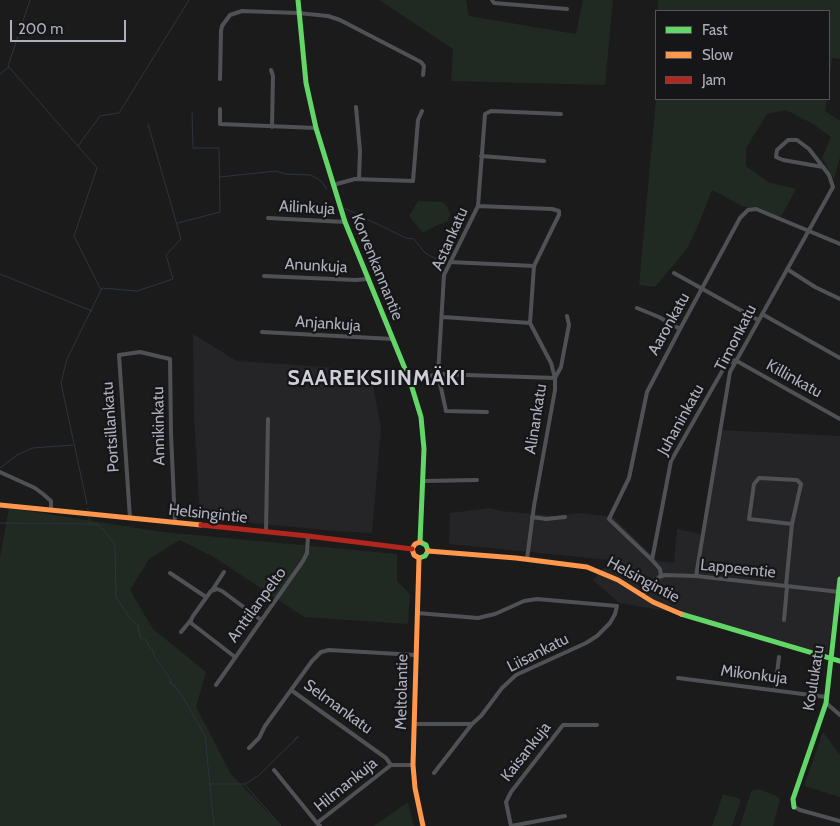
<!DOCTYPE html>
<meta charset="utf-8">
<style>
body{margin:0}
#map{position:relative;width:840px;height:826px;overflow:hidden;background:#1b1b1c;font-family:Cabin,sans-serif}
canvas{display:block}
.legend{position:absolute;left:655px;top:10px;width:175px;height:90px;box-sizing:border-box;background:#161518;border:1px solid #52535a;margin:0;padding:6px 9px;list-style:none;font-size:15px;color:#adb0bc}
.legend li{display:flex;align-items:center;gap:10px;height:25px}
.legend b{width:25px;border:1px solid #52535a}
.scale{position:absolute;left:10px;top:20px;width:116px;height:22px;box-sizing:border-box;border:2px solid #adb0bc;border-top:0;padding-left:6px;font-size:15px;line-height:18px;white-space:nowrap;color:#adb0bc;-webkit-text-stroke:4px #161518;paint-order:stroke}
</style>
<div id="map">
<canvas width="840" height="826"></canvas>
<ul class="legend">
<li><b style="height:6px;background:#63d668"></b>Fast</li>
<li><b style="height:6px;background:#ff974d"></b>Slow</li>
<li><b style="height:6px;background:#b3261e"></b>Jam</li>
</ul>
<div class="scale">200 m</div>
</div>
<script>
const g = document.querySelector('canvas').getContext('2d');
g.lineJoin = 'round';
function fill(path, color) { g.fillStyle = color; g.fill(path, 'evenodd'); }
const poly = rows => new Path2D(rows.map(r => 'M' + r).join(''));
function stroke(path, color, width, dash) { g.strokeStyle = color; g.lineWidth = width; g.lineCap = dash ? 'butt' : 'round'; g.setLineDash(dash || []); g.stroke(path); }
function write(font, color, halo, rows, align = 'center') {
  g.font = font + ' Cabin,sans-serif'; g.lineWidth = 4.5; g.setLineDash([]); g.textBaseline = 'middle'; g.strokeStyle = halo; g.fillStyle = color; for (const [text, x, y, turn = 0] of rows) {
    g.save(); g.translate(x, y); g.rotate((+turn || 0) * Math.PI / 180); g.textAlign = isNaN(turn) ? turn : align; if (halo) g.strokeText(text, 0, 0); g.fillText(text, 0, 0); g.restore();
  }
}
fill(poly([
 [193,334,237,361,370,370,381,428,372,533,335,531,200,518,194,416],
 [723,430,840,436,840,578,827,654,691,615,619,603,593,580,611,560,449,544,450,513,490,508,501,511,556,516,579,513,613,517,658,561,674,563,677,529,701,534]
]), '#252528');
fill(poly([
 [379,0,466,0,469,16,576,34,583,0,613,0,605,85,451,81,453,49],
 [658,0,840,0,840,59,832,58,829,83,829,11,658,11],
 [656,99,827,99,825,111,840,121,840,157,834,179,822,158,831,137,813,124,786,110,767,114,746,148,746,166,768,182,796,189,781,217,742,206,712,190,700,221,687,249,655,287,639,285],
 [418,201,443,202,448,208,450,215,447,222,437,225,423,233,409,216],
 [9,508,163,532,397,554,397,581,410,594,408,624,304,617,217,559,180,540,149,559,130,590,153,629,206,672,196,707,231,774,281,826,0,826,0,557],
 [823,732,840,755,840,797,804,786],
 [758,789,777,796,780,800,773,826,740,826,751,792,753,790],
 [723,794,732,797,733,796,741,800,732,826,712,826],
 [408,802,414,826,374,826]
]), '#212923');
stroke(poly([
 [9,67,97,168,74,236,101,290],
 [0,74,9,67,8,66,30,0],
 [78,146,100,116,119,113,189,0],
 [220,177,276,171,286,174,311,175,321,181,327,189],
 [344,208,406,238,414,239,425,253,440,261],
 [178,223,220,212,219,148,193,148,192,112],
 [0,274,92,311],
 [0,468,17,455,33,448,73,445],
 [87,504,61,383,67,359,102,288,137,291,173,279,166,255,181,239,148,124],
 [88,508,88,511],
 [89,518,90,522],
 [0,523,96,524,104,530,115,545,116,597,130,618,138,625,140,637,147,641,148,646,153,650,154,656,171,680,170,683,174,685,184,699,205,736,214,826],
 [294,740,298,736],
 [210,784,245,784,258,776,298,737],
 [245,785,281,826]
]), '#2e343e', 1);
stroke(poly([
 [492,0,494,3,567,9],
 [271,70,273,76,272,127],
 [220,79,221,31,222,26,230,15,242,11,298,13,328,16,340,20,421,62,424,66,423,75],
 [356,107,360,151,359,179],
 [220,109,220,124,316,128],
 [481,156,544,161],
 [823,167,809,149,797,140,788,140,777,150,776,157,783,160,823,167,829,175,833,187],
 [333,185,355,179,413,181,418,120,422,111],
 [478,206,552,209,559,211,559,215,554,225,534,266,530,323,551,363,555,378,555,390,534,506,527,559],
 [268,218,345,222],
 [450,262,534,266],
 [787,269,815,287,840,299],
 [674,273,758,320],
 [264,276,356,280,367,279],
 [637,308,659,317,680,329],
 [762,314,840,358],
 [443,317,530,323],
 [262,332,393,339],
 [410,381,438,374,555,378,561,367,564,351,569,325,567,316],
 [487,412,446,411,438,374,444,275,478,206,485,114,491,111,561,114],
 [0,472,35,488,43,494,51,501,51,510],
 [424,481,477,480],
 [532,517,546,519,565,517],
 [130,518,119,355,140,352,170,359,171,434,175,523],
 [266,532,268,419],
 [652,560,671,461,725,366,729,363,735,360,840,419],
 [170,573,206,597],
 [661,575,660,569,652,560,609,519,629,478,647,392,680,329,740,218,748,210,756,209,840,244],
 [696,576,730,372,833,187],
 [786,586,792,524,801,484,797,480,759,478,754,484,749,519,792,524],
 [213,589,224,572],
 [642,595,659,577,665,575,696,576,840,592],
 [417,613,478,618,495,614,524,601,537,599,617,606,615,614,610,623,597,636,586,643,516,675,502,688,481,716,472,724,434,773],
 [784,620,787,587],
 [181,632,191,620],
 [235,657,191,623,191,620,193,616,211,591,217,589,222,591,261,620],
 [678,678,826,697],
 [216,685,303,561,307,553,308,536],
 [775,690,779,657],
 [826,703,840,715],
 [414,724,471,724],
 [249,748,259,738,265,726,291,690],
 [413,765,391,765,386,758,291,690,312,661,321,652,329,650,416,655],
 [274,770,317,823],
 [794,807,800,810,840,821],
 [320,826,317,823,391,765],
 [511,826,506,802,511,792,563,725,597,725],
 [511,826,565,816]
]), '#4f5155', 4);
stroke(poly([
 [298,0,306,83,316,128,345,222,410,381,421,417,424,449,420,542],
 [419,558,425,556,428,551,426,545,420,542],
 [681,614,840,661],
 [794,807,793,799,826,703,840,579]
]), '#63d668', 5);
stroke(poly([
 [0,505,201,525],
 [428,551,516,558,587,567,618,580,653,602,681,614],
 [419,558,413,765,415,788,423,826],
 [419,558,414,555,412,549,415,544,420,542]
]), '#ff974d', 5);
stroke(poly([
 [201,525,308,536,412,549]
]), '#b3261e', 5);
write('16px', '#adb0bc', '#161518', [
 ["Ailinkuja",307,208,3],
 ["Astankatu",450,239,-66],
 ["Anunkuja",316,266,3],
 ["Korvenkannantie",377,267,68],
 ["Anjankuja",328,324,4],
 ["Aaronkatu",669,324,-61],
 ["Timonkatu",736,338,-63],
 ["Killinkatu",794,379,29],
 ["Alinankatu",536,419,-81],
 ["Juhaninkatu",681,420,-61],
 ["Annikinkatu",159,426,-91],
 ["Portsillankatu",111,427,-94],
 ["Helsingintie",208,514,6],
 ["Lappeentie",738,569,6],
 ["Helsingintie",643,580,28],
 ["Anttilanpelto",257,605,-54],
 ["Liisankatu",538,653,-27],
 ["Mikonkuja",754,675,7],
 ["Koulukatu",814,678,-81],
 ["Meltolantie",402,692,-89],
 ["Selmankatu",338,707,36],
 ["Kaisankuja",526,752,-52],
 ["Hilmankuja",346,785,-39]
]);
g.letterSpacing = '1px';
write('bold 21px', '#cecfd8', '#161518', [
 ["SAAREKSIINMÄKI",377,379]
]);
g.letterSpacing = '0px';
</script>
